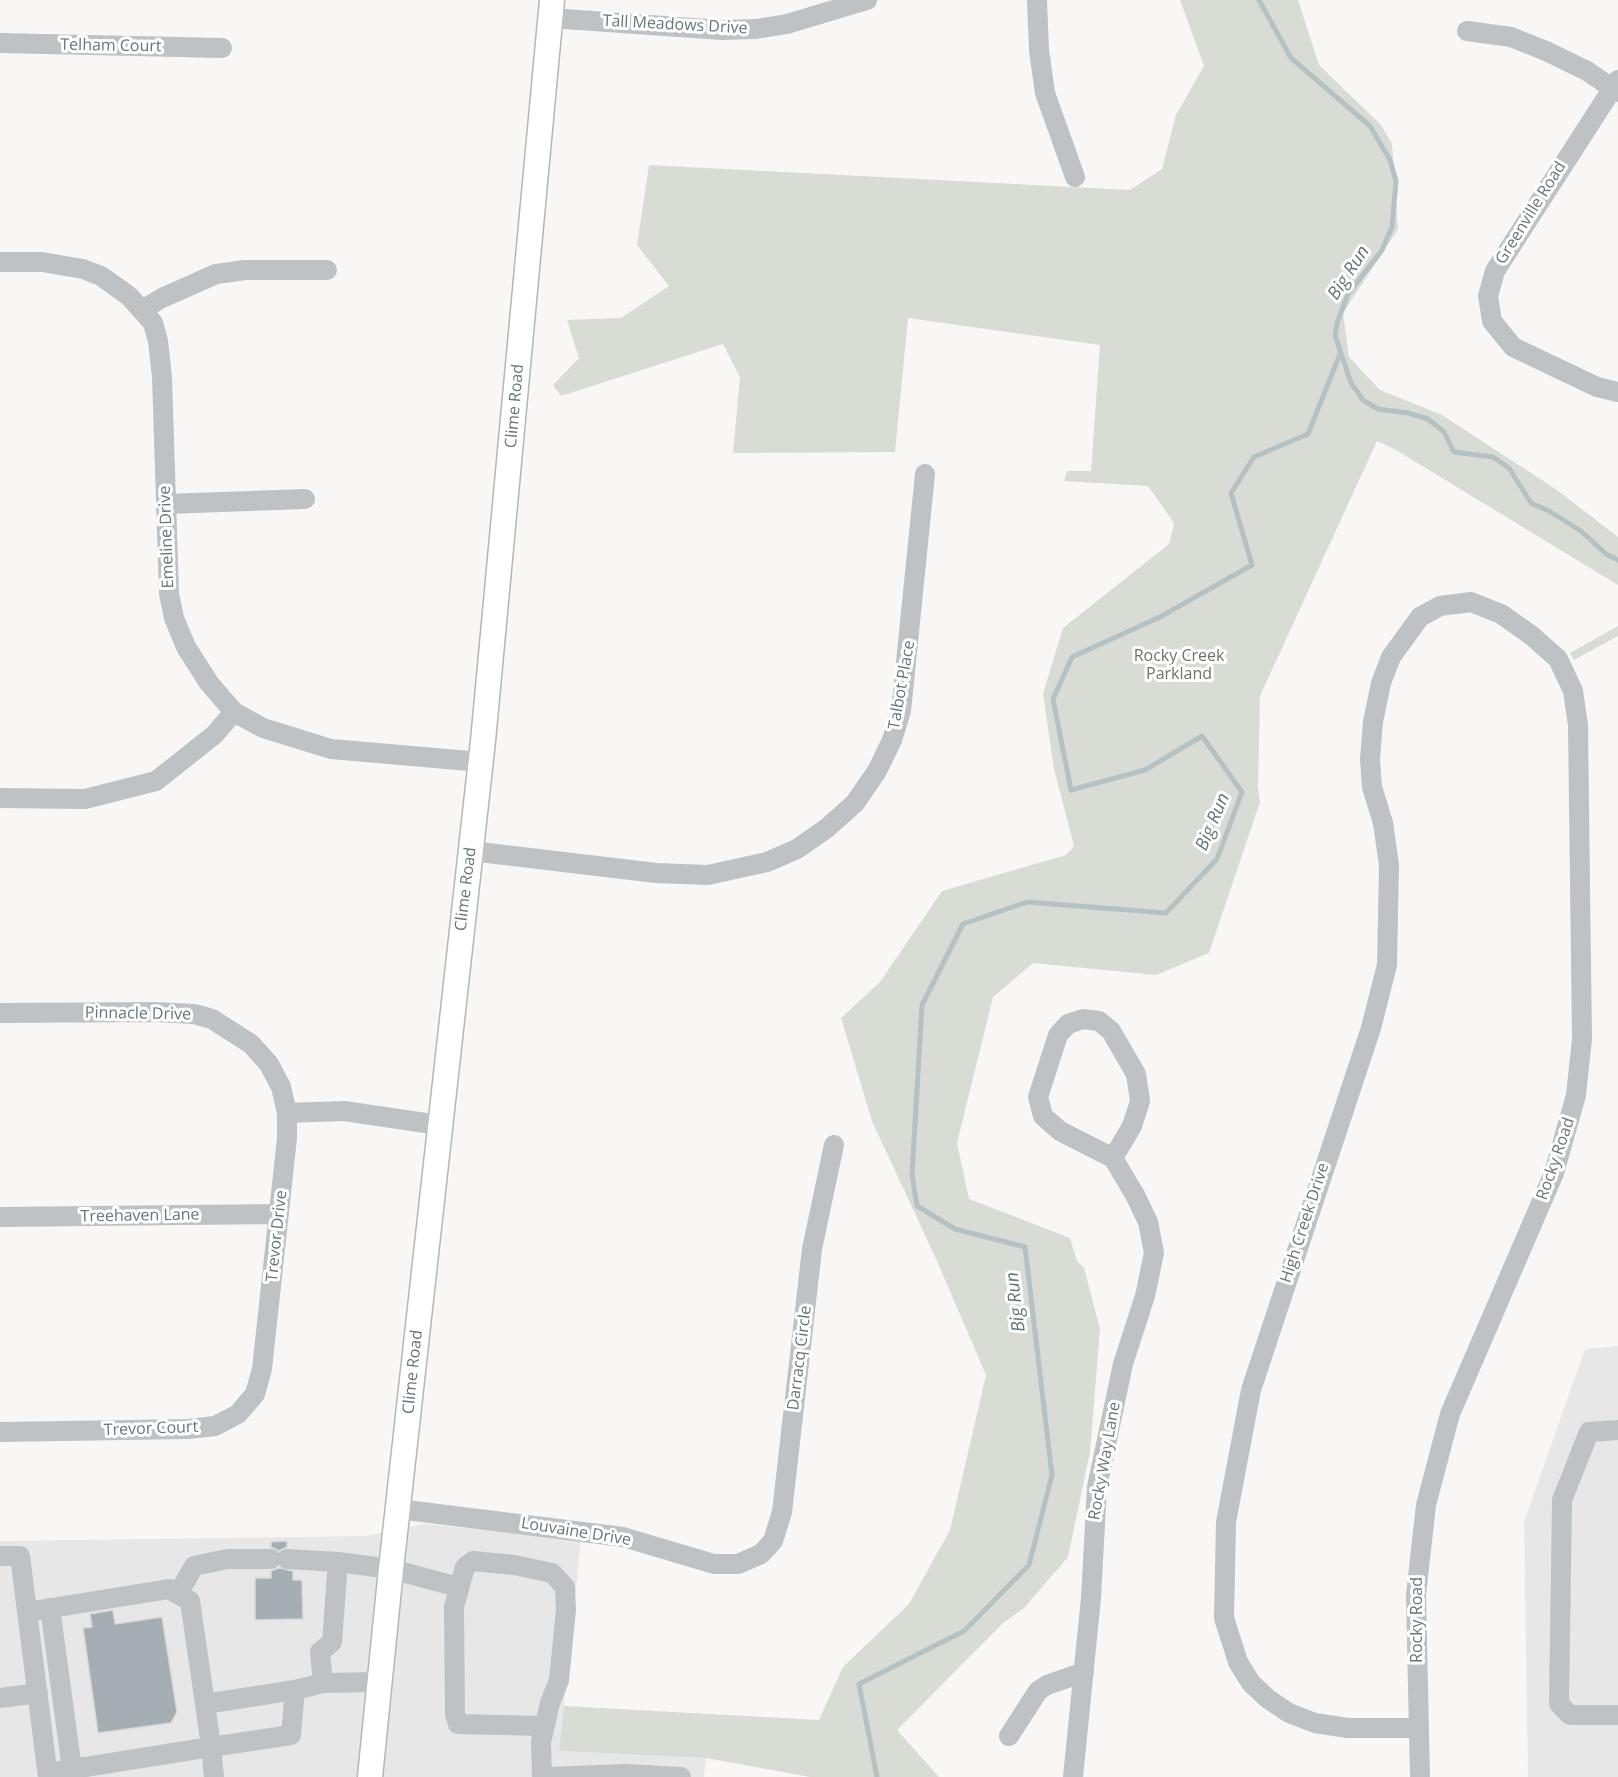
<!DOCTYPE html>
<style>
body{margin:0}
canvas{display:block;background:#f8f7f6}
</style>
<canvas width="1618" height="1777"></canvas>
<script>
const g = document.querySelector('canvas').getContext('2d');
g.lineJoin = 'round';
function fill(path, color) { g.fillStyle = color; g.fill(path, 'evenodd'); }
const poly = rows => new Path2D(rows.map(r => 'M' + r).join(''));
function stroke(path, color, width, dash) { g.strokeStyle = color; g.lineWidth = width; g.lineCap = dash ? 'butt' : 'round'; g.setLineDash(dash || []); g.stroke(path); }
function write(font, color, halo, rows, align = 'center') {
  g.font = font + ' "Open Sans",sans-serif'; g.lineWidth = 6; g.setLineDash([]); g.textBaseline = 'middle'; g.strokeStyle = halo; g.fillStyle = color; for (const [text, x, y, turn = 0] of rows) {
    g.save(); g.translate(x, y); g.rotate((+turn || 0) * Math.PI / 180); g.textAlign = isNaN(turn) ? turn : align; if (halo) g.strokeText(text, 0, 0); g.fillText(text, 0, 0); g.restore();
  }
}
fill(poly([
 [1618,1346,1618,1777,1528,1777,1524,1522,1585,1349],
 [424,1524,581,1539,559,1751,706,1758,704,1777,0,1777,0,1541,367,1536]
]), '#e6e7e6');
fill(poly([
 [1180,0,1298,0,1319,65,1381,125,1392,144,1398,229,1343,313,1349,357,1380,390,1442,415,1557,490,1618,537,1618,585,1396,450,1377,441,1260,696,1258,788,1260,802,1209,953,1156,975,1033,963,993,997,957,1143,969,1199,1070,1238,1077,1261,1084,1268,1100,1329,1090,1452,1068,1557,1024,1608,1002,1624,897,1730,939,1777,810,1777,706,1758,559,1751,564,1706,819,1720,843,1667,909,1604,950,1530,986,1375,937,1261,872,1121,841,1018,880,982,942,891,1066,855,1074,846,1054,769,1043,694,1063,628,1169,544,1174,523,1148,486,1064,481,1067,471,1091,471,1100,345,908,318,895,452,733,453,740,377,723,344,561,396,553,385,579,358,567,320,621,318,669,286,637,245,649,165,1130,190,1162,169,1176,115,1204,66],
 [1618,626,1618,636,1574,660,1570,653]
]), '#d8dcd5');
stroke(poly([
 [1259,0,1291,58,1370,126,1390,160,1396,181,1392,227,1382,250,1348,294,1337,323,1335,335,1351,383,1363,400,1378,409,1408,413,1428,419,1444,432,1454,452,1493,457,1509,468,1531,503,1549,511,1581,531,1606,554,1618,560],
 [877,1777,859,1684,964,1631,1029,1565,1052,1475,1025,1247,955,1229,917,1206,912,1175,922,1005,963,924,1027,902,1166,913,1217,859,1242,792,1202,736,1145,770,1071,790,1053,699,1072,657,1160,617,1252,565,1231,493,1254,457,1308,434,1340,354]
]), '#b5c2c4', 5);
const building = poly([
 [287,1541,287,1547,279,1551,271,1547,271,1542,287,1541],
 [279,1568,293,1571,293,1580,302,1580,303,1619,255,1620,255,1578,271,1578,271,1571,279,1568],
 [113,1610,115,1624,162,1617,177,1712,171,1723,98,1733,83,1628,92,1627,90,1614,113,1610]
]);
fill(building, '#a5aeb2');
stroke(building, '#d9d9d8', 1.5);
const major = poly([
 [370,1777,391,1569,483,741,552,0]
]);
stroke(major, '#b2b7b9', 27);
stroke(poly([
 [1037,0,1039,50,1045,93,1075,177],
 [550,18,722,30,756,29,787,24,867,0],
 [1467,31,1511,37,1546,51,1587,71,1618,92],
 [0,43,222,48],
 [1618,80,1495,271,1488,296,1492,321,1513,347,1597,387,1618,392],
 [0,262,42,262,83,269,101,276,129,296,153,323,158,341,162,377,169,594,174,618,186,647,209,683,234,712,263,728,331,749,481,762],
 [142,310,162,298,216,274,245,270,327,270],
 [166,504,305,499],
 [0,798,85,799,156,781,214,735,234,712],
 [471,851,656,873,708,875,767,862,797,849,827,828,855,803,877,771,892,740,901,711,925,474],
 [0,1013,154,1012,194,1014,212,1019,251,1044,269,1064,281,1087,287,1113,287,1138,262,1369,255,1394,238,1414,215,1426,188,1429,0,1432],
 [287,1113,344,1111,439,1125],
 [0,1217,279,1214],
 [1618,1430,1589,1432,1562,1500,1559,1704,1570,1715,1618,1715],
 [398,1509,623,1537,714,1564,738,1564,761,1554,773,1541,782,1512,812,1249,834,1145],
 [0,1556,20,1556,48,1777],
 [287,1559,338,1562],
 [178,1594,194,1566,227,1559,271,1559],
 [50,1608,72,1769],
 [27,1612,169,1589,190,1601,205,1704,211,1747,291,1735,295,1690,205,1704],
 [323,1683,320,1652,332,1642,338,1562,391,1569,458,1587],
 [295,1690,323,1683,380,1682],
 [0,1698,38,1693],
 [1418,1728,1348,1728,1315,1723,1289,1713,1268,1699,1251,1683,1238,1662,1224,1618,1226,1522,1251,1390,1371,1028,1387,965,1389,865,1383,823,1372,787,1370,759,1373,722,1381,683,1391,657,1420,617,1440,606,1471,602,1501,614,1531,635,1558,659,1573,691,1578,725,1582,1039,1576,1095,1554,1173,1450,1414,1426,1505,1416,1595,1420,1777],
 [1009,1736,1038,1691,1047,1685,1084,1672],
 [48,1773,211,1747,214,1777],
 [542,1777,541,1742,550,1703,559,1680,566,1610,565,1587,552,1573,514,1565,473,1561,465,1567,454,1607,455,1714,458,1724,544,1726],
 [548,1777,626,1774,681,1777],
 [1073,1777,1091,1598,1097,1487,1123,1364,1145,1296,1154,1253,1148,1222,1135,1195,1113,1158,1060,1131,1043,1116,1038,1097,1058,1035,1068,1024,1083,1019,1099,1021,1111,1031,1136,1074,1140,1101,1132,1126,1113,1158]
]), '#bec2c5', 20);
stroke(major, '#fff', 24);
write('16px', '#66767d', '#fff', [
 ["Tall Meadows Drive",675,25,3],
 ["Telham Court",111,46,1],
 ["Greenville Road",1531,213,-58],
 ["Clime Road",515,406,-85],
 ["Emeline Drive",167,537,-92],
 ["Talbot Place",902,685,-80],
 ["Clime Road",466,889,-83],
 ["Pinnacle Drive",138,1014,1],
 ["Rocky Road",1556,1159,-71],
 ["Treehaven Lane",140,1216,-1],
 ["High Creek Drive",1305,1223,-72],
 ["Trevor Drive",277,1236,-84],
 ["Darracq Circle",800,1358,-83],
 ["Clime Road",413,1372,-84],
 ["Trevor Court",151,1429,-2],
 ["Rocky Way Lane",1105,1461,-80],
 ["Louvaine Drive",576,1532,9],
 ["Rocky Road",1417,1620,-90]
]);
write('16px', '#6a7665', '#fff', [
 ["Rocky Creek",1179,656],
 ["Parkland",1179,674]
]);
write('italic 18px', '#617577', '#fff', [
 ["Big Run",1349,273,-57],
 ["Big Run",1213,822,-67],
 ["Big Run",1016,1302,-97]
]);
</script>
